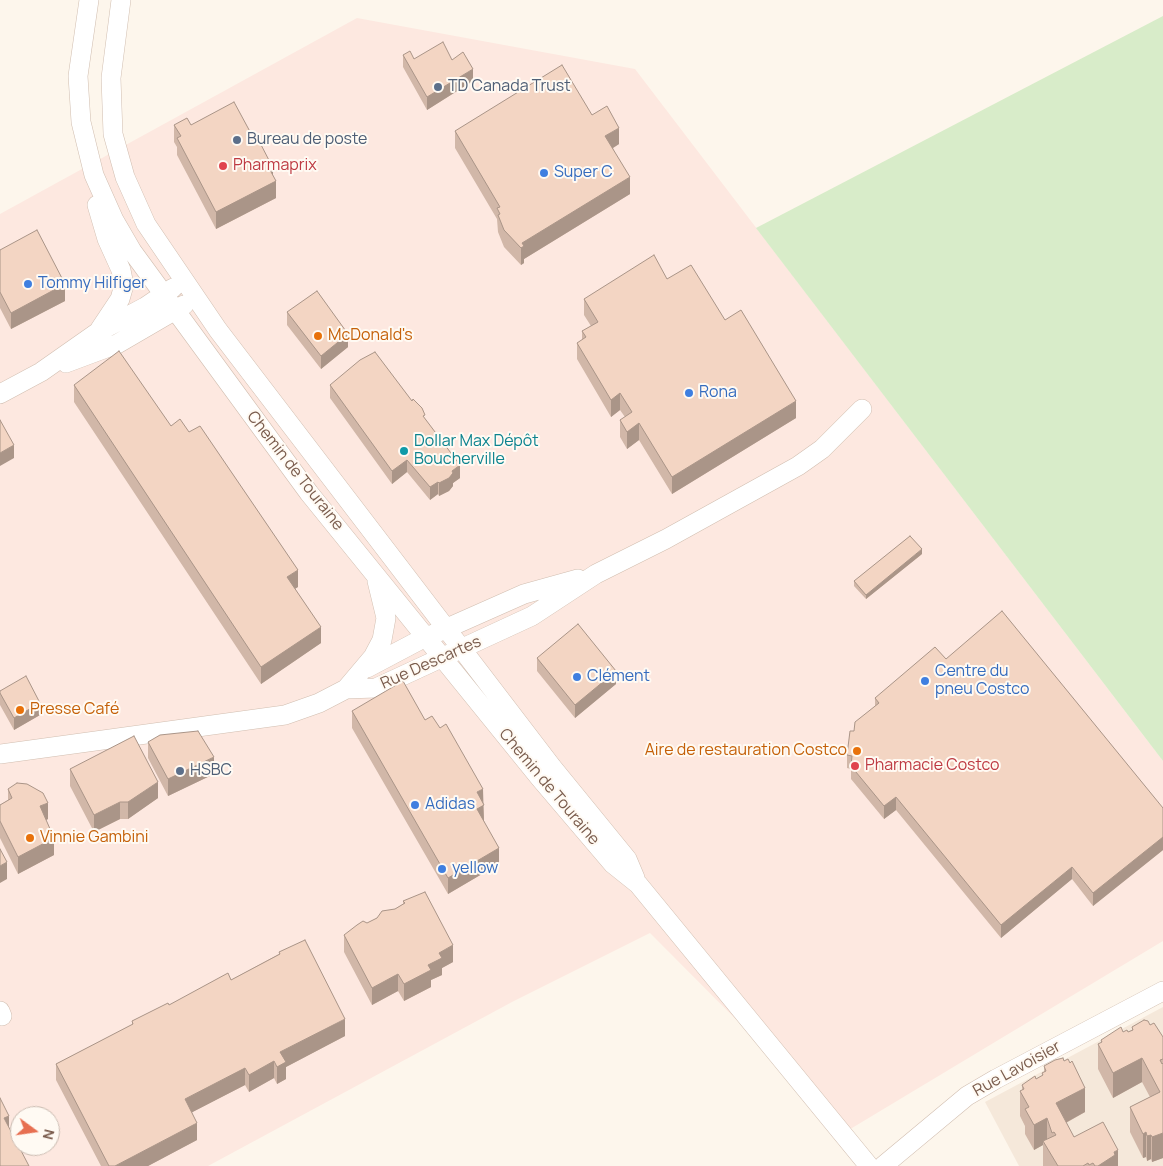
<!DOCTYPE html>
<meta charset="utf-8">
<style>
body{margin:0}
#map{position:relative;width:1163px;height:1166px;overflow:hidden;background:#fdf6ec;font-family:Manrope,sans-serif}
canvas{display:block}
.north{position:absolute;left:10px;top:1106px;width:50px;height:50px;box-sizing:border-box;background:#fffaf3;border:1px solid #cabbb1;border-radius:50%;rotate:104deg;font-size:14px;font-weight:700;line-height:20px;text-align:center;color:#7a5c4d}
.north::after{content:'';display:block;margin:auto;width:18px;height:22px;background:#e76f51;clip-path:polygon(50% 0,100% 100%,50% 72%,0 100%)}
</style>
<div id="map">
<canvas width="1163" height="1166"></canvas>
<div class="north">N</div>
</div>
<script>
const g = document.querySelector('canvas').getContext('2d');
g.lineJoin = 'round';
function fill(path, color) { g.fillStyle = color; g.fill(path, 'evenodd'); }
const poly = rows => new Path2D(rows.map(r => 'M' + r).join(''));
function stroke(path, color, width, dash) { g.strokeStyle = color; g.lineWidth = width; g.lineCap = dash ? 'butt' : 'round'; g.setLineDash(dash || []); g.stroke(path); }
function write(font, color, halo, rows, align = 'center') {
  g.font = font + ' Manrope,sans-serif'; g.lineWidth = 4; g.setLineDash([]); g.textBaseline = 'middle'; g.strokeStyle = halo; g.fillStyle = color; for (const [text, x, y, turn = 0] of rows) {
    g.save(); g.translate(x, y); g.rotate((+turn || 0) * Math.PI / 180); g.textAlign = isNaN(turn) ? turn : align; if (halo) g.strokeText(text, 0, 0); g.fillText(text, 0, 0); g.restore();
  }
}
fill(poly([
 [1163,1007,1163,1166,1019,1166,985,1102]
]), '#f5e8da');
fill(poly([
 [357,18,635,69,1163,761,1163,941,847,1131,650,933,512,1002,208,1166,0,1166,0,214],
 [20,1116,50,1116,50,1146,20,1146]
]), '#fde8e0');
fill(poly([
 [1163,16,1163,761,756,228]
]), '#d8ecc9');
const minor = poly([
 [89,0,78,76,81,122,94,175,114,220,132,251,309,493,539,777,613,864,638,884,869,1166],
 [121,0,111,78,113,134,125,177,146,224,218,330,552,767,627,859,635,878],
 [97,205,107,239,121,270,124,285,120,299,100,329],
 [66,363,117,344,184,305],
 [0,394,41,372,98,332,145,307,173,288],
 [367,668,418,641,524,594,578,579],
 [346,689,376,688,532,616,596,574,666,539,798,466,822,449,862,409],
 [0,754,285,715,319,703,346,689,373,657,382,640,386,618,377,581],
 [0,1011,2,1016],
 [883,1166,967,1096,996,1079,1163,991]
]);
stroke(minor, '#d1beb0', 20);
stroke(minor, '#fff', 19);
fill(poly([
 [403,55,414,59,452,60,473,81,427,110,403,67],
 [592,115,619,144,613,148,630,194,524,259,524,263,521,265,504,247,498,232,497,219,455,148,455,131],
 [174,125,273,176,276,198,216,229,177,155,177,147,174,142],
 [0,250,65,301,11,329,0,308],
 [667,279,725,320,796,418,672,494,639,440,627,449,620,437,620,420,625,417,620,410,611,417,577,359,577,343,582,340,582,331,591,326,584,315,584,299],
 [287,312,348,347,321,369,287,325],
 [74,385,171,426,298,587,295,588,321,643,261,684,74,402],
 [330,385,425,419,460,478,453,483,453,486,449,491,439,496,438,494,430,500,407,472,392,484,330,398],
 [922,554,866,599,854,586,854,581],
 [537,658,616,684,575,718,537,671],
 [946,659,1163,808,1163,850,1093,906,1072,879,1001,938,896,810,884,819,851,779,851,769,847,768,847,755,854,731,875,707,875,698],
 [0,691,40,715,14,730,0,705],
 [352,711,425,720,483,803,484,821,499,864,448,894,352,728],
 [148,742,214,774,168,796,148,758],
 [70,769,158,798,128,819,120,819,94,832,70,786],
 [8,789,48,819,46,820,54,855,18,874,0,838,0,805,8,800],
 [403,901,453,962,442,968,442,975,431,980,431,987,404,1001,398,991,372,1005,344,952,344,935,395,909,403,904],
 [279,952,345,1036,286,1067,286,1079,277,1084,274,1078,249,1092,245,1085,192,1112,197,1140,148,1166,101,1166,56,1080,56,1064,132,1025,132,1021,169,1005,231,980,279,954],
 [1150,1025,1163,1037,1163,1158,1152,1162,1151,1159,1147,1161,1146,1157,1143,1158,1130,1132,1130,1107,1150,1097,1142,1082,1113,1098,1098,1069,1098,1044,1101,1043,1101,1040,1123,1032,1128,1032,1132,1030,1132,1027],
 [1044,1066,1085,1112,1066,1123,1074,1137,1118,1166,1043,1166,1043,1145,1034,1150,1025,1134,1025,1126,1020,1116,1020,1091,1022,1090,1022,1085,1042,1076,1042,1073,1044,1072]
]), '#d1b7a8');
fill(poly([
 [473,69,473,81,427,110,427,97],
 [619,128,619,144,605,153,605,136],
 [273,168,273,182,276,181,276,198,216,229,216,212,270,170],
 [630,177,630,194,524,259,524,263,521,265,521,248,522,243],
 [65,284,65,301,11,329,11,313],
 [348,334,348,347,321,369,321,356],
 [620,393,620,410,611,417,611,400],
 [796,401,796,418,672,494,672,477],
 [639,423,639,440,627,449,627,432],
 [14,445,14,458,0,466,0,453],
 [407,460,407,472,392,484,392,471],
 [460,465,460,478,453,483,453,486,449,491,439,496,439,483,452,471],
 [438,482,438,494,430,500,430,487],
 [922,549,922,554,866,599,866,595],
 [298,570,298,587,287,594,287,577],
 [321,627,321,643,261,684,261,667],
 [616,671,616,684,575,718,575,705],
 [40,703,40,715,14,730,14,718],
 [214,757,214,774,168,796,168,779],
 [158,782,158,798,128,819,128,802],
 [483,789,484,822,477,826,477,792],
 [896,797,896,810,884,819,884,806],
 [120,802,120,819,94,832,94,815],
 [48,803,48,819,40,823,40,806],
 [1163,837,1163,850,1093,906,1093,893],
 [54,838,54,855,18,874,18,857],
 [499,848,499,864,448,894,448,878],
 [7,862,7,879,0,883,0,866],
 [1072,867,1072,879,1001,938,1001,925],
 [453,945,453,962,442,968,442,975,431,980,431,987,404,1001,404,984,439,953],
 [398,974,398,991,372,1005,372,988],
 [345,1019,345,1036,286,1067,286,1079,277,1084,277,1067,280,1052],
 [1142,1058,1142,1082,1113,1098,1113,1073],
 [274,1061,274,1078,249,1092,249,1075],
 [245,1068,245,1085,185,1116,185,1099],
 [1085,1088,1085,1112,1056,1128,1056,1103],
 [9,1116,9,1128,4,1118],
 [1047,1118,1047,1143,1043,1141,1043,1145,1034,1150,1034,1125],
 [197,1123,197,1140,148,1166,115,1166],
 [1146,1132,1146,1157,1143,1158,1143,1134],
 [1163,1133,1163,1158,1152,1162,1152,1137],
 [1151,1135,1151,1159,1147,1161,1147,1136],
 [1118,1150,1118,1166,1098,1166,1114,1152]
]), '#aa9588');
const building = poly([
 [443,42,452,60,463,52,473,69,427,97,403,55,410,51,414,59,443,42],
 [562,65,592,115,607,106,619,128,605,136,630,177,522,243,524,246,521,248,504,230,498,215,500,214,497,208,500,207,455,131,562,65],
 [234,102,254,139,257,137,273,168,270,170,276,181,216,212,177,138,181,136,174,125,187,118,191,125,234,102],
 [37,230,65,284,11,313,0,292,0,250,37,230],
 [654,255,667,279,691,265,725,320,741,310,796,401,672,477,639,423,627,432,620,420,632,412,620,393,611,400,577,343,586,337,582,331,598,322,584,299,654,255],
 [317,291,348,334,321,356,287,312,317,291],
 [119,351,171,426,180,419,189,432,200,426,298,570,287,577,321,627,261,667,74,385,119,351],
 [375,352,412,401,413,399,422,408,425,415,423,416,460,465,452,471,453,473,449,478,439,483,438,482,430,487,407,460,392,471,330,385,360,360,375,352],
 [0,420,14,445,0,453,0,420],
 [910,536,922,549,866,595,854,581,910,536],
 [1002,611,1163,808,1163,837,1093,893,1072,867,1001,925,896,797,884,806,851,766,852,756,847,755,850,731,854,731,855,722,879,703,875,698,935,647,946,659,1002,611],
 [578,624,616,671,575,705,537,658,578,624],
 [26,676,40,703,14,718,0,693,0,691,26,676],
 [403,681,425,720,432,716,440,728,446,724,483,789,477,792,484,805,477,809,499,848,448,878,352,711,403,681],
 [198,731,214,757,168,779,148,742,160,735,198,731],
 [134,736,158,782,128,802,120,802,94,815,70,769,134,736],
 [17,783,27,784,43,793,48,803,40,806,54,838,18,857,0,821,0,805,12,798,8,789,17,783],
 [0,849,7,862,0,866,0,849],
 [425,892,453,945,439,953,442,958,428,965,431,970,404,984,398,974,372,988,344,935,357,925,363,921,367,923,377,918,382,911,395,909,405,903,403,901,425,892],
 [305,940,345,1019,280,1052,286,1062,277,1067,274,1061,249,1075,245,1068,185,1099,197,1123,115,1166,109,1166,56,1064,133,1024,132,1021,168,1003,169,1005,228,973,231,980,280,954,279,952,305,940],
 [1144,1020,1148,1021,1150,1025,1154,1023,1163,1037,1163,1059,1160,1060,1162,1064,1163,1063,1163,1133,1152,1137,1151,1135,1147,1136,1146,1132,1143,1134,1130,1107,1160,1092,1142,1058,1113,1073,1098,1044,1102,1042,1101,1040,1121,1027,1123,1032,1127,1030,1128,1032,1133,1030,1132,1027,1144,1020],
 [1063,1058,1064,1061,1068,1059,1070,1063,1072,1061,1085,1088,1056,1103,1074,1137,1103,1122,1118,1150,1114,1152,1115,1155,1098,1166,1095,1166,1093,1163,1089,1165,1088,1163,1083,1166,1058,1166,1043,1141,1056,1135,1054,1132,1052,1133,1047,1118,1034,1125,1025,1109,1029,1107,1020,1091,1024,1089,1022,1085,1035,1076,1036,1079,1043,1075,1042,1073,1046,1071,1044,1066,1055,1060,1063,1058],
 [0,1098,9,1116,4,1118,29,1166,0,1166,0,1098]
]);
fill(building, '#f3d5c3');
stroke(building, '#aa9588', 1);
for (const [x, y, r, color] of [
 [438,87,5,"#5c6f8a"],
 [237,140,5,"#5c6f8a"],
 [223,166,5,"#e0444e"],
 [544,173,5,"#3f7fe0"],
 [28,284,5,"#3f7fe0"],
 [318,336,5,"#e8710a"],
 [689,393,5,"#3f7fe0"],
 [404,451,5,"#0f9aa8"],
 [577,677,5,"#3f7fe0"],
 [925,681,5,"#3f7fe0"],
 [20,710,5,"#e8710a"],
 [857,751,5,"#e8710a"],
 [855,766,5,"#e0444e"],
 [180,771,5,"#5c6f8a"],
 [415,805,5,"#3f7fe0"],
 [30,838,5,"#e8710a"],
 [442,869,5,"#3f7fe0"]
]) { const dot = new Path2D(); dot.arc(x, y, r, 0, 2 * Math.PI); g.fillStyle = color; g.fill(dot); stroke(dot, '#fffaf3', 2); }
write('16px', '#4e5e75', '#fffaf3', [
 ["TD Canada Trust",448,87],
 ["Bureau de poste",247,140],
 ["HSBC",190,771]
], 'left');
write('16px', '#be3a42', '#fffaf3', [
 ["Pharmaprix",233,166],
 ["Pharmacie Costco",865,766]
], 'left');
write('16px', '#366cbe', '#fffaf3', [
 ["Super C",554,173],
 ["Tommy Hilfiger",38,284],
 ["Rona",699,393],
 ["Centre du",935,672],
 ["pneu Costco",935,690],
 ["Clément",587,677],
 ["Adidas",425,805],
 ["yellow",452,869]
], 'left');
write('16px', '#c56008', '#fffaf3', [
 ["McDonald's",328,336],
 ["Presse Café",30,710],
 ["Aire de restauration Costco",847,751,"right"],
 ["Vinnie Gambini",40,838]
], 'left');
write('16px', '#0d838f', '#fffaf3', [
 ["Dollar Max Dépôt",414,442],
 ["Boucherville",414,460]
], 'left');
write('16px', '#7a5c4d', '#fffaf3', [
 ["Chemin de Touraine",295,471,52],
 ["Rue Descartes",431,663,-24],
 ["Chemin de Touraine",549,787,50],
 ["Rue Lavoisier",1017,1069,-29]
]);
</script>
